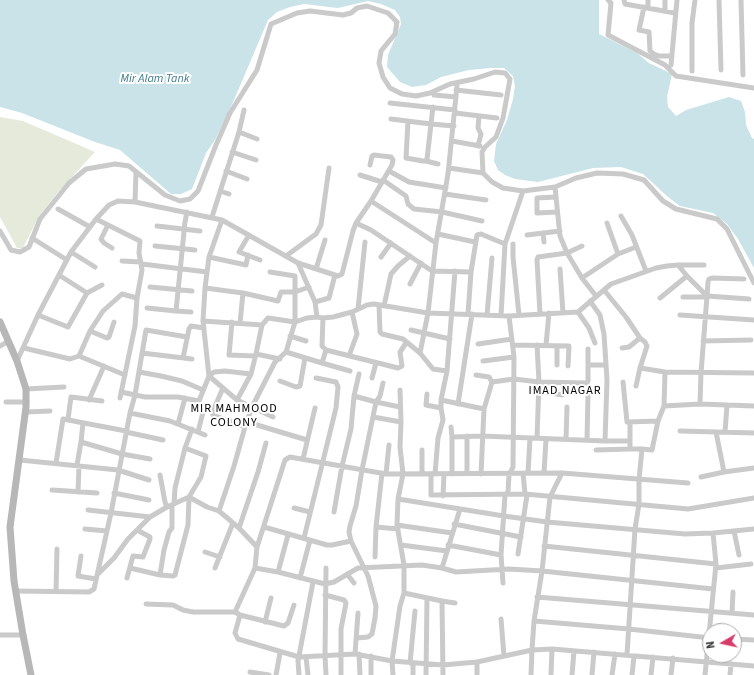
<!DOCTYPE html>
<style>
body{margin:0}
#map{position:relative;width:754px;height:675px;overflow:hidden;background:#fff;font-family:"Source Sans 3",sans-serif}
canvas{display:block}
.north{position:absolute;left:702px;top:623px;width:40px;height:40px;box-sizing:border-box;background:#fff;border:1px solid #ababab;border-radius:50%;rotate:261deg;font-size:11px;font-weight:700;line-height:16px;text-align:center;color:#2d2d2d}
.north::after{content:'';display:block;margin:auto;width:14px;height:18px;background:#d83b68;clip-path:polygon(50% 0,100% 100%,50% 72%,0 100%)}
</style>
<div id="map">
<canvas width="754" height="675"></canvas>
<div class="north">N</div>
</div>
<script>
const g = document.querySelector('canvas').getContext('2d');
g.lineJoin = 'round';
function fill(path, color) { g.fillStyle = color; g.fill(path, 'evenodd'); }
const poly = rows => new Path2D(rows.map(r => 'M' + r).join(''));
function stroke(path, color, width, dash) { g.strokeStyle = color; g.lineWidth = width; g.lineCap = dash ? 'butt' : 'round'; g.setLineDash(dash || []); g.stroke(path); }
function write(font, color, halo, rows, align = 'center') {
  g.font = font + ' "Source Sans 3",sans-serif'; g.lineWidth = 4; g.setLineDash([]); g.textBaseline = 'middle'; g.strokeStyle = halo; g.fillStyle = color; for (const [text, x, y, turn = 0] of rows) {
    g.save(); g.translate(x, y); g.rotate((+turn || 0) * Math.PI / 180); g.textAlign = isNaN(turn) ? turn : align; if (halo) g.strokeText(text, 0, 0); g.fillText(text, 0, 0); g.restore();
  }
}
fill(poly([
 [0,117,23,121,95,152,58,192,39,216,23,248,17,248,0,217]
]), '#e6eadb');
fill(poly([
 [0,0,599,0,599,34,637,53,649,63,672,74,667,97,668,107,676,116,686,110,729,97,741,101,745,112,746,125,752,138,754,139,754,268,738,239,727,224,713,213,680,206,668,197,643,174,621,167,593,168,538,182,515,179,505,175,498,170,494,161,496,144,507,120,513,99,515,86,513,76,504,68,491,68,469,70,441,77,426,85,412,87,400,82,387,67,388,55,401,24,400,17,395,10,381,4,368,1,338,8,304,4,290,7,277,12,268,20,234,100,215,140,206,153,192,189,181,194,171,194,120,150,95,142,22,113,0,107]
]), '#c9e3e8');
stroke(poly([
 [608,0,611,3,608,35,665,65,676,76,754,88],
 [624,0,625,4,675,13],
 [719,0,721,70],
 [741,0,743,75],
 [644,7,639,30,649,32,650,51,654,54,659,56,672,56],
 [648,8,648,0],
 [665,10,665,0],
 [671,65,677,0],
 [692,71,692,23,695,0],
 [456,90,501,95],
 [434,95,456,97],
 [390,103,455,110],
 [455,113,497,118],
 [391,119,431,124,433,107],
 [408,121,406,158,423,161,426,161,427,159,431,124,454,126],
 [239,132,257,139],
 [452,141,480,146],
 [478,146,481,134,478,128,479,116],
 [232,152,256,160],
 [426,161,438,164],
 [449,168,483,173],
 [226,171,247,179],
 [389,171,409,182,446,188],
 [360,175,382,182],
 [383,180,406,196,408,204,414,209,442,212,482,221],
 [555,187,560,236,567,253,582,278,596,296],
 [220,191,229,194],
 [445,194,486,200],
 [556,197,537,198,537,213,557,212],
 [371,201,436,243],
 [135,202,136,172],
 [58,209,90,227],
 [621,216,632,235,646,271],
 [212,217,239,132,244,110],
 [96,219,140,241,139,253,142,270,137,298,135,326,120,398],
 [222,220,209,257,205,288,203,321,209,376,237,400,273,417],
 [356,223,371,230,432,271,471,272],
 [607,223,618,254],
 [108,225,101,239,104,243,112,248],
 [157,226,200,231],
 [0,231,11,250,20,252,29,247,40,219,69,183,86,169,115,164,129,166,165,195,180,201,190,199,198,191,216,145,230,113,257,70,271,24,297,13,310,11,343,15,351,13,357,8,367,6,388,13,397,22,395,34,381,51,379,63,383,77,390,88,402,94,416,96,430,93,450,84,474,79,495,72,505,73,510,79,503,118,496,137,485,147,482,152,483,173,492,182,503,188,523,191,555,187,576,178,597,173,623,174,644,180,663,201,676,209,717,219,727,229,754,283],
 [543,233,544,242],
 [438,234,475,242],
 [249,235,239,252,260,260],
 [527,235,560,231],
 [32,238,67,260],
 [513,244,513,257,519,315],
 [155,246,195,250],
 [71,252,95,267],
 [286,256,316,234,321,225,329,168],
 [209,257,246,265,248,255],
 [381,257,391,243],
 [122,261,141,262],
 [298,263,315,302,317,317,323,318,333,317,352,312,367,305,374,304,428,313,509,316,578,312,611,284,656,268,667,266,678,265,687,276,707,296,701,373,700,404,664,406,658,421,652,450,642,449,639,480,639,504,635,529,627,655],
 [142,264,207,272],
 [678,265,704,265],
 [316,269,325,240],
 [560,269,563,313],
 [270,272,295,276,295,322,286,352,322,363,326,350],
 [59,275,87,293],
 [582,278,618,254,636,247],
 [744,279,712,278,709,279,708,282,707,296,749,299],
 [410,284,421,263],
 [150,287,192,291],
 [205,288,243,293,278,301,281,292,295,292,309,287],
 [604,290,626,317,640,338,645,342,647,346,640,368,636,386],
 [683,297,707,297],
 [660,298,687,276],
 [590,301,600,315,604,334,607,380,605,441],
 [315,302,329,298,335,275],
 [379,305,380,332,382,334,403,339,420,353,433,369,447,371],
 [384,306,391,274,398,266,410,256],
 [147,308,176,311,185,222,187,212],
 [358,309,365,242],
 [176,311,191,312],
 [578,312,589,328,595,343],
 [468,314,471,272,477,235,481,234,505,244],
 [540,314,537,260,538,257,567,253,582,246],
 [38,315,68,327,87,293,102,285],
 [487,315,492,258],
 [680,315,754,320],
 [501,316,505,244,523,191],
 [323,318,322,346,326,350,398,368,402,366,400,352,406,343],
 [203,321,262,325],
 [232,322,229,355,255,356],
 [240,323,243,293],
 [411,330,450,339],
 [90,331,107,338,109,337,114,322],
 [290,336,306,341],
 [703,341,751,340],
 [478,344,512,339],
 [513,345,569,346,568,366],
 [537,345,539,382,537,438],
 [546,345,549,313],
 [0,346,9,341],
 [557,346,557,365],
 [24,348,70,359,79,356,125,375],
 [622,348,629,347,640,338],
 [142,353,192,359],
 [420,353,428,313,436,243,448,174,457,86],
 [256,354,262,325,268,318,295,322,307,318,317,317],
 [79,356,90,331,103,311,122,294,137,298],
 [349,356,357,334,352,312],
 [183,358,189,329,191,326,204,328],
 [17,361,38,315,71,252,96,219,109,205,118,201,135,202,222,220,298,263,338,276,342,274,353,231,356,223,371,201,392,165,393,160,391,157,374,155,372,156,370,165],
 [483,361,514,357],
 [322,363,350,371],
 [588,365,606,365],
 [640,368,665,372,754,373],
 [139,372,161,376,182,381,203,390],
 [476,375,489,377,492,382],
 [372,378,376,363],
 [280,381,296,387,300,386,305,358],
 [623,382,627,422,658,421],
 [223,388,212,413,213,415,245,427],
 [26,389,64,387],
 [539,391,562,395],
 [121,392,145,397,178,397,199,401,209,376,214,372,225,371,251,374,256,354,280,359],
 [427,394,426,405,441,408],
 [354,396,376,402,380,396,383,383],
 [89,400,104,366],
 [237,400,251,374],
 [441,400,484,409],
 [6,402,27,402],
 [458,404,472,314],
 [700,404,754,406],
 [664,406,665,372],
 [26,412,50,411],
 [130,413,170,421,205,435],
 [373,417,401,422],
 [68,419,71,397,102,401],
 [247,422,307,440],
 [630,422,630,449,642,449],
 [178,424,185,398],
 [451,427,452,437],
 [680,431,754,433],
 [126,432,163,440],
 [198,432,204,408,199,405,199,401],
 [716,432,724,472],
 [725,432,727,405],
 [566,439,567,407],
 [587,440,588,394],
 [81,442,122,454,150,459],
 [422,450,422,474],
 [596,450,630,449],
 [303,459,315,408],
 [20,460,118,470,149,480],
 [56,463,63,419,126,431],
 [77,465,81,442,83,423],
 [467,473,467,436],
 [523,473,525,494],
 [528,473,530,438],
 [544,473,546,439],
 [386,474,389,445],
 [431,474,431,495,525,494,688,509,754,498],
 [435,474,438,438,443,420,441,408,441,400,447,371,455,271],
 [452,474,452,437,482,436,605,441,630,441],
 [481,474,484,409,492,382,514,379,539,382,587,383,588,381,588,349],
 [160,475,165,502,167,507],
 [701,477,724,472,754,468],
 [52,490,97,493],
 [78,492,79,466],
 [114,493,149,500],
 [443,496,444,474],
 [398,499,504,516,547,522,685,534,713,533,754,529],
 [174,504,175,488,185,448],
 [294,508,310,512],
 [88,510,150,517],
 [219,511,234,466,245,427,252,407,275,362,286,352],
 [334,512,342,466,351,429,354,396,359,374],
 [454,524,521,537],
 [397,525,452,533],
 [264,527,327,545,332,545,351,541],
 [376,527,398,529],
 [239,528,258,472,266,443],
 [85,529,107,531],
 [734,531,739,555],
 [304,538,336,408,338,387,336,382,316,378],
 [401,545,447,551],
 [448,545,501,555],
 [544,546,716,564],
 [205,552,220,557],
 [518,554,527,495],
 [81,556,78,576,96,579],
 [375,557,376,527,382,473],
 [130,568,160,575,173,576,175,575,188,525,189,497,201,477,206,456,185,448,192,429],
 [215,568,233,523],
 [255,568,278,572,325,584,334,582,358,568,422,565,442,568,456,572,509,569,542,571,713,589],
 [326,568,325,656,326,675],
 [442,568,460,509],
 [716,568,751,564],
 [278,572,288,535],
 [98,574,114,558,128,539,150,517,167,507,189,497,207,507,219,511,239,528,257,547],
 [347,574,354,583],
 [160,575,164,550,169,532,172,528,172,505],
 [127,578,133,556,143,557,150,539,150,537,137,530],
 [300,578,310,540],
 [503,583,501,555,505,495,508,492,509,475,513,467,514,357,509,316],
 [17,591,89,592,94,589,111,513,130,413,135,395,146,330,187,337],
 [56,592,57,549],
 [404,593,442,601,443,675],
 [325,595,344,600,346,603,341,629,341,675],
 [537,597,754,615],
 [442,601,455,603],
 [146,604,173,605,183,610,193,612,235,612,240,615,284,626,288,623,294,605],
 [235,612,255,568,257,547,285,460,290,457,386,474,562,473,688,483],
 [732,613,733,592],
 [240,615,235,633,238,639,299,657,355,654,392,661,443,665,477,662,532,650,552,649,754,666],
 [501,619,504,656],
 [534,621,629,629,710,638],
 [265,622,271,598],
 [0,635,23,635],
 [357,638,368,637,372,634,375,618,376,606,368,576,351,541,349,532,350,526,356,506,362,470,376,402,400,407],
 [734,639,754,640],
 [355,654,358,613],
 [359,654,360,675],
 [371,656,371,675],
 [306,657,308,675],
 [477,662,477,675],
 [410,663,415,611],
 [413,664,413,675],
 [250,672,269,675],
 [276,675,280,653],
 [299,675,298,661,313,582],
 [393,675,392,661,400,606,404,593,404,565,397,525,398,499,403,474,400,447,401,422,400,390],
 [426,675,427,598],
 [531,675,532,650,534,621,542,571,550,497,562,473],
 [551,675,552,649],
 [572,675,574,651],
 [592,675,594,652],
 [612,675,615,654],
 [632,675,634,656],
 [651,675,653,657],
 [671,675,673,658],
 [705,675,716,564,713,533],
 [730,675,731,664]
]), '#cacaca', 5);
stroke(poly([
 [0,322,17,361,26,389,26,407,10,527,14,581,23,635,31,675]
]), '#b7b7b7', 7);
write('italic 12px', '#417c89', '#fff', [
 ["Mir Alam Tank",155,79]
]);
g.letterSpacing = '1px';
write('12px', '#000', '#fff', [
 ["IMAD NAGAR",565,391],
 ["MIR MAHMOOD",234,409],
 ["COLONY",234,423]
]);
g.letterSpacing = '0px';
</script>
